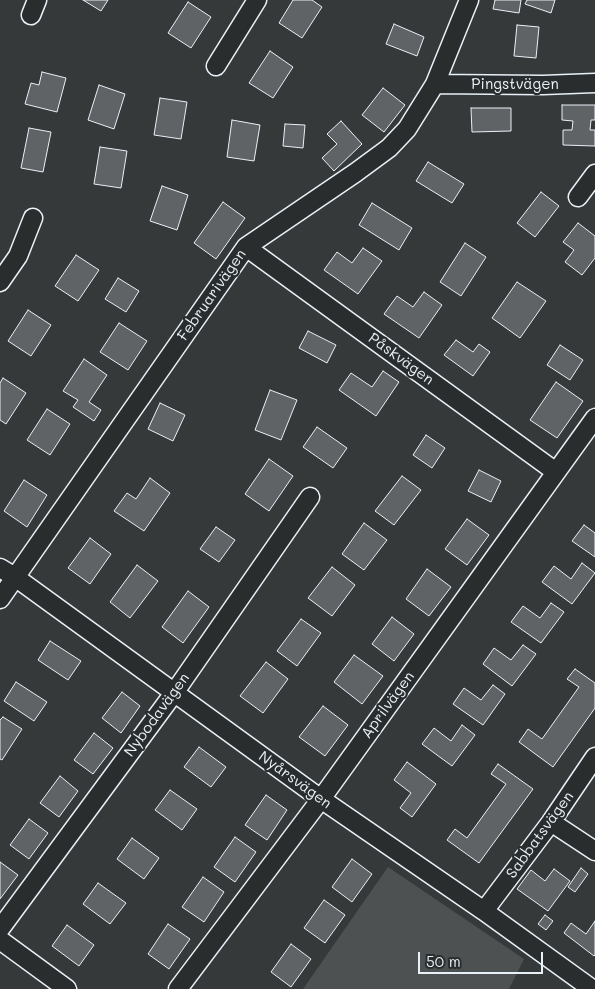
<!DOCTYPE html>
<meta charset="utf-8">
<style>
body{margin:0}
#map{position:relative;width:595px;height:989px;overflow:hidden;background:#35393a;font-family:Mali,sans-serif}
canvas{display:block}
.scale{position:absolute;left:418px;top:952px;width:125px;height:22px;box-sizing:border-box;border:2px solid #e8f1f8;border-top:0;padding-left:6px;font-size:15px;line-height:18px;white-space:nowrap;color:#e8f1f8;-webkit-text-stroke:4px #2a2d2e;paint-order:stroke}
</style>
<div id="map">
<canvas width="595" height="989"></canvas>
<div class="scale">50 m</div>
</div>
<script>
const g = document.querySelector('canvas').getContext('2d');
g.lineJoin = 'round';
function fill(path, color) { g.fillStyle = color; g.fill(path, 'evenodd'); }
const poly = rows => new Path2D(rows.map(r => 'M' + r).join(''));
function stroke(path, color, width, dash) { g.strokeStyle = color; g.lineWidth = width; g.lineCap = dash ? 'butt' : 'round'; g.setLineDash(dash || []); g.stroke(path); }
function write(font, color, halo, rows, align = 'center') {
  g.font = font + ' Mali,sans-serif'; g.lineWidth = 4.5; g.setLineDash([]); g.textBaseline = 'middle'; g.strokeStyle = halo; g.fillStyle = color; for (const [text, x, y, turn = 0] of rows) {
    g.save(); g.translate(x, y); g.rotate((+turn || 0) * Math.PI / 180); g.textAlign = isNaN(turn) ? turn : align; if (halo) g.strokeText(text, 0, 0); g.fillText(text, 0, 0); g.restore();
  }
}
fill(poly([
 [388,867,524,959,509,989,303,989]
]), '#4d5152');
const building = poly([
 [83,0,108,0,101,11,83,0],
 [293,0,312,0,322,7,302,38,279,23,293,0],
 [495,0,521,0,519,13,493,9,495,0],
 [527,0,555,0,551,13,525,4,527,0],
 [188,2,211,17,191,48,168,33,188,2],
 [394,24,424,37,417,56,386,44,394,24],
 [517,25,539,27,536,58,514,56,517,25],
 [270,51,293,67,273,98,249,83,270,51],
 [42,72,66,78,57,112,25,104,31,83,39,85,42,72],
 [99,85,125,94,114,129,88,120,99,85],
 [383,88,405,105,384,132,362,115,383,88],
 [160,98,187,102,181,139,154,135,160,98],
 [562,105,595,105,595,120,591,120,590,130,595,130,595,146,563,145,563,130,572,130,573,121,562,120,562,105],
 [471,108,511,108,511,131,472,132,471,108],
 [232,120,260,125,254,161,227,157,232,120],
 [341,121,362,144,334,171,322,158,337,144,327,134,341,121],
 [285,124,305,125,303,148,283,146,285,124],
 [29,128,51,132,43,172,21,168,29,128],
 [100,147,127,151,121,188,94,184,100,147],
 [428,162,464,184,452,203,416,181,428,162],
 [162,186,188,195,177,230,150,221,162,186],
 [541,192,559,206,535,237,517,223,541,192],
 [223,202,245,218,216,259,194,243,223,202],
 [372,203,412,228,399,250,359,225,372,203],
 [578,223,595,236,595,258,582,275,565,262,574,250,563,242,578,223],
 [465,243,486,257,461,296,440,282,465,243],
 [363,248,382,261,358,294,324,270,337,252,352,263,363,248],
 [76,255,99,270,78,301,55,286,76,255],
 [118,278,139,291,126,312,105,299,118,278],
 [517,282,546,301,520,338,492,318,517,282],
 [424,292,442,305,419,338,384,314,397,296,413,307,424,292],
 [28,310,51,325,31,356,8,341,28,310],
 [119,323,147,341,128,370,100,352,119,323],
 [308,331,336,345,327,363,299,348,308,331],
 [456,340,473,352,479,344,490,352,473,376,444,355,456,340],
 [560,345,583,360,570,380,547,365,560,345],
 [84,359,107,375,89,402,101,410,94,421,73,407,78,400,63,391,84,359],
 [383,371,399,382,376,416,339,390,351,373,372,387,383,371],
 [3,378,26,393,6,424,0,420,0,383,3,378],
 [556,382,583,401,557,438,530,420,556,382],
 [270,390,297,400,281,440,255,430,270,390],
 [160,403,185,415,173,441,148,429,160,403],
 [47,409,70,424,50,455,27,440,47,409],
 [317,427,347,448,333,468,303,447,317,427],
 [426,435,445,448,432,468,413,455,426,435],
 [269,459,293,476,269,511,245,494,269,459],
 [479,470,501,481,491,502,468,491,479,470],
 [402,476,421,490,394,525,375,511,402,476],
 [150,478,170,493,144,531,114,511,127,493,136,499,150,478],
 [24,480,47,495,27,527,4,511,24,480],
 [467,519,489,535,467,565,445,549,467,519],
 [364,523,387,540,364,570,342,554,364,523],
 [584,525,595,533,595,557,572,541,584,525],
 [216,527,235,540,219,562,200,549,216,527],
 [90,538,111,554,90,584,68,568,90,538],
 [582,563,595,573,572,604,542,582,554,566,571,579,582,563],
 [137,565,158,581,130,618,110,602,137,565],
 [332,567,355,585,332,616,308,598,332,567],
 [427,569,451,587,429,616,406,599,427,569],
 [188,591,209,607,183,643,162,627,188,591],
 [551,603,564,612,541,643,511,622,523,606,540,618,551,603],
 [392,617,414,634,394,661,372,644,392,617],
 [301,619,321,633,297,666,277,651,301,619],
 [50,641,81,661,68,680,38,660,50,641],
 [523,645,536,654,512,686,483,664,494,648,511,660,523,645],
 [354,655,383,676,362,704,334,682,354,655],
 [266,662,288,679,263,713,240,696,266,662],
 [575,669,595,683,595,708,553,767,519,742,528,729,542,739,579,687,567,679,575,669],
 [16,682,47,702,34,721,4,701,16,682],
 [493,685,505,694,483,725,453,704,464,688,481,700,493,685],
 [122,692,140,706,121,733,102,718,122,692],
 [323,706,348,725,325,756,299,737,323,706],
 [3,717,22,729,2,760,0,759,0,720,3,717],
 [462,725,475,735,452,766,422,744,434,728,451,741,462,725],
 [94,733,113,748,93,774,74,760,94,733],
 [199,747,226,767,211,787,184,767,199,747],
 [407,762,436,784,412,817,400,808,411,793,394,780,407,762],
 [498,764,533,789,479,863,447,840,455,829,467,838,506,784,491,774,498,764],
 [60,776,78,791,59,817,40,803,60,776],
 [170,790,197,809,182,830,155,810,170,790],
 [266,795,287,810,267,840,245,825,266,795],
 [29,819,48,833,29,859,10,845,29,819],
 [235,837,256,852,235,882,214,867,235,837],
 [132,838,159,858,144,879,117,859,132,838],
 [352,859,372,874,352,902,332,887,352,859],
 [0,862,18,875,0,899,0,862],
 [581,868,588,874,575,892,568,887,581,868],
 [554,869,570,881,548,911,517,889,531,870,545,881,554,869],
 [203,877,224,892,204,922,182,907,203,877],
 [98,883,126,903,110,924,83,904,98,883],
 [324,900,345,915,325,943,304,928,324,900],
 [545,915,553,921,546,930,538,924,545,915],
 [595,921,595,955,594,956,564,933,571,923,586,934,595,921],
 [168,924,190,939,169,969,148,954,168,924],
 [67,925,94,945,79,966,52,946,67,925],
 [291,944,311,959,291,987,271,972,291,944]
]);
fill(building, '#5f6365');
stroke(building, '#e8f1f8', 1);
const street = poly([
 [31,15,37,0],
 [216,66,257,0],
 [435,84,543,85,595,83],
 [578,197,595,174],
 [246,247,556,472],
 [0,282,18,256,33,218],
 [0,568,15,577,321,799,484,911,592,989],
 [0,599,246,247,355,173,389,148,407,129,435,84,469,0],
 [551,822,595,851],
 [484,911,551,822,595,757],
 [0,929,174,693,310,497],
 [0,940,67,989],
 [178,989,321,799,595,418]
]);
stroke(street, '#e8f1f8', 21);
stroke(street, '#2a2d2e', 18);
write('15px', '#e8f1f8', '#2a2d2e', [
 ["Pingstvägen",515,84],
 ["Februarivägen",212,295,-55],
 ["Påskvägen",401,359,36],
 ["Aprilvägen",388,705,-54],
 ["Nybodavägen",157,715,-54],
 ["Nyårsvägen",295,780,36],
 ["Sabbatsvägen",540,835,-54]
]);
</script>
